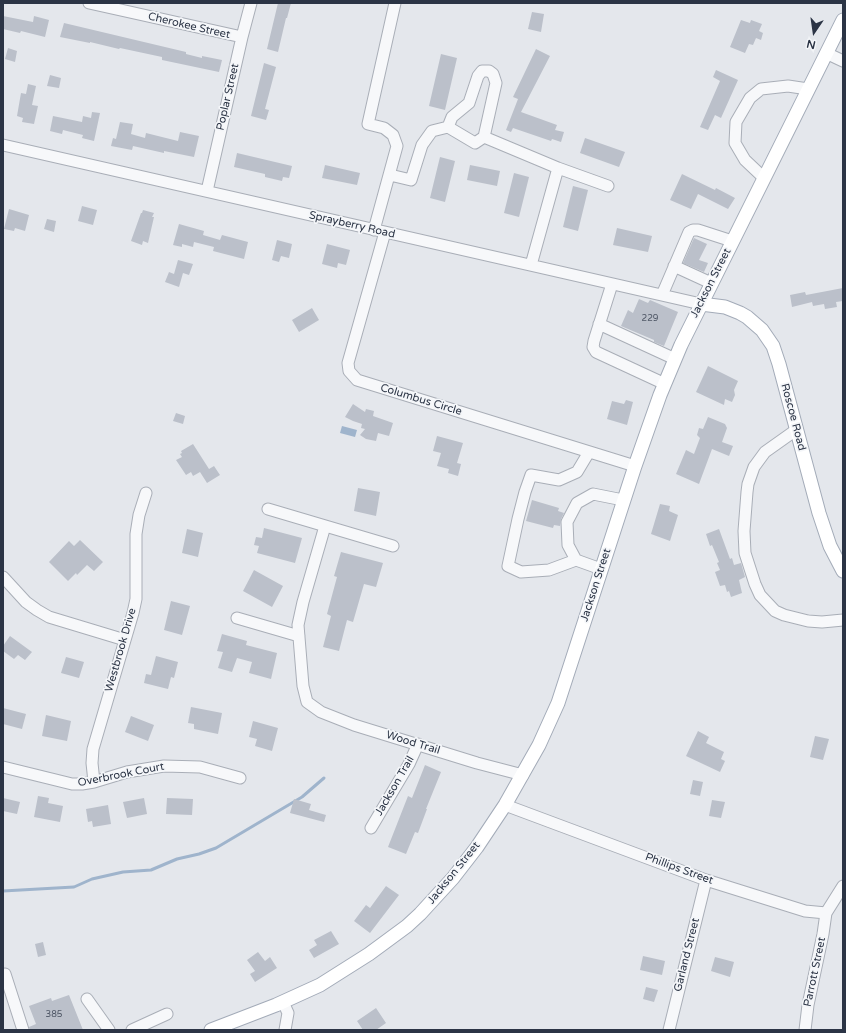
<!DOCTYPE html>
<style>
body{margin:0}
#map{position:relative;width:846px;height:1033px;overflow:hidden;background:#e4e7ec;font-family:"Varela Round",sans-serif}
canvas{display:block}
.frame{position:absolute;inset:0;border:4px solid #2b3445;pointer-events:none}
.north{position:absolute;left:794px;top:12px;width:40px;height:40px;-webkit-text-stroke:3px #f4f6f9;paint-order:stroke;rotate:193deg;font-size:11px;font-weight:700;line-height:16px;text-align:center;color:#2b3445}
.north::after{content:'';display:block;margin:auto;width:14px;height:18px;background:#2b3445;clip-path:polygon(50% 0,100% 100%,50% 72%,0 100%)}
</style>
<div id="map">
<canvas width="846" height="1033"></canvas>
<div class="frame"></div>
<div class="north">N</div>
</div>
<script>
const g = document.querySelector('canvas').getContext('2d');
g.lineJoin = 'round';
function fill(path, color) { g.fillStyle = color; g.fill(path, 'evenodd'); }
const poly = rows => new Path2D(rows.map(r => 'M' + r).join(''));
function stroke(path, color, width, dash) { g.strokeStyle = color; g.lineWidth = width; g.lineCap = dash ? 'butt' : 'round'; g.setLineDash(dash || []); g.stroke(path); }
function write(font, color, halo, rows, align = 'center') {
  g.font = font + ' "Varela Round",sans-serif'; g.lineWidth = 3.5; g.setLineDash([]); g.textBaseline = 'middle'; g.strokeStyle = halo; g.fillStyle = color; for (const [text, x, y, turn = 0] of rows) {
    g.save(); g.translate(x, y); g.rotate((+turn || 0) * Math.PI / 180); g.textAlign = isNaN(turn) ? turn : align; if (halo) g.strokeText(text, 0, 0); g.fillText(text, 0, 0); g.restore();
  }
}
fill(poly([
 [342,426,357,430,355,437,340,433]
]), '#9fb4cc');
stroke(poly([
 [3,891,74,887,92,879,123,872,151,870,177,859,199,854,216,848,302,797,324,778]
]), '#9fb4cc', 3);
fill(poly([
 [278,3,291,3,287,18,286,18,278,52,267,49],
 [532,12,544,14,541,32,528,29],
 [3,16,33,22,34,16,49,20,45,37,21,31,20,33,3,29],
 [741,20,750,23,751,20,762,24,759,31,763,33,761,40,756,38,753,45,749,44,745,53,730,47],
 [64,23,186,52,186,54,202,58,202,56,222,60,219,72,162,60,162,57,120,48,119,49,90,42,90,43,60,37],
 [8,48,17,51,15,62,5,59],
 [536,49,550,56,521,112,557,125,555,130,564,132,561,142,552,139,551,141,513,128,511,132,506,130,518,99,513,97],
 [441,54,457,58,445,110,429,106],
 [264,63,276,67,265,109,269,110,266,120,251,116],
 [716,70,738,80,721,118,715,115,708,130,700,127,720,81,713,77],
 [50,75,61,78,59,88,47,86],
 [28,84,36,86,32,105,38,106,34,124,22,122,23,118,17,116,21,93,26,94],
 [92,112,100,113,94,141,82,138,83,135,63,130,62,134,50,131,53,116,82,122,83,116,91,118],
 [120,122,133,124,131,134,145,138,146,133,178,141,180,132,199,136,194,157,164,151,164,153,133,146,132,150,111,146,113,138,116,139],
 [585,138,625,152,619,167,580,153],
 [237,153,292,166,289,178,283,177,282,181,265,177,265,174,234,167],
 [440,157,455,161,445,202,430,198],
 [325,165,360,173,357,185,322,178],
 [470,165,500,171,497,186,467,180],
 [514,173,529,177,519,217,504,213],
 [682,174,715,190,716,188,735,198,728,209,698,194,691,209,670,200],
 [573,186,588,190,578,231,563,227],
 [82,206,97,210,93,225,78,221],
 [9,209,29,215,25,231,15,228,14,231,4,229],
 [143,210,154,213,152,217,154,217,148,243,143,241,142,245,131,241,141,213,142,213],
 [47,219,56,221,54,232,44,229],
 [179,224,204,231,203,235,220,240,222,235,248,242,244,259,213,251,214,247,194,242,193,247,182,244,182,247,173,245],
 [617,228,652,236,648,252,613,245],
 [694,238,707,244,699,260,708,263,704,272,683,263],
 [277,240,292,244,289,258,281,256,279,262,272,260],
 [327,244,350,250,346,265,338,263,337,268,322,264],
 [178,260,193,264,189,275,183,273,179,287,165,282,169,272,174,274],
 [843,288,843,301,836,302,837,307,825,309,824,304,813,306,812,302,792,307,790,295,805,292,806,295],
 [639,299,648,303,650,300,678,312,664,346,654,342,654,340,621,326,628,310,633,313],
 [312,308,319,320,299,332,292,320],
 [708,366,738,381,734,390,735,395,732,402,725,399,724,405,696,392],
 [626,400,633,402,627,425,607,419,612,401,624,404],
 [353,404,365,412,366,409,374,411,373,416,393,423,389,436,378,433,376,441,366,439,360,435,365,429,361,428,362,424,353,421,345,417],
 [176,413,185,416,183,424,173,421],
 [708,417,725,424,727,428,722,442,733,446,729,456,712,449,699,484,676,474,686,450,694,454,700,438,697,435,699,428,703,429],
 [437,436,463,443,457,463,461,464,458,476,448,473,449,469,437,466,441,453,433,451],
 [193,444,209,469,214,466,220,475,207,483,200,472,193,476,191,472,186,475,176,460,182,457,180,454,182,453,181,451],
 [358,488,380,492,376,516,354,511],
 [532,500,559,508,558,511,564,513,561,519,560,526,554,525,553,528,526,521],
 [660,504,670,506,669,511,678,515,670,541,651,534],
 [264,528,302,538,295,563,257,553,259,546,254,545,256,537,262,538],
 [187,529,203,533,198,557,182,553],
 [719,529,730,559,732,558,734,565,741,563,745,577,739,580,742,593,731,597,729,591,727,592,725,585,720,586,715,572,720,570,717,563,719,562,712,545,710,546,706,534],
 [80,540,103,562,94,571,87,565,77,575,76,573,68,581,49,562,69,541,74,546],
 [341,552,383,563,376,587,364,584,353,622,347,620,339,651,323,647,331,616,327,614,337,577,334,576],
 [254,570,283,586,272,607,243,591],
 [171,601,190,606,182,635,164,630],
 [222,634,247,641,246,645,277,653,271,679,249,673,252,662,237,658,232,672,218,668,223,652,217,651],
 [10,636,32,652,25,660,18,655,14,659,3,651,3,646],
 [156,656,178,662,174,678,171,677,168,689,144,683,146,674,151,675],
 [66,657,84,662,79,678,61,673],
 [191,707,222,713,218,734,194,729,194,724,188,723],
 [3,708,26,714,22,729,3,724],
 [46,715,71,721,67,741,42,736],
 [131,716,154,725,148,741,125,732],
 [253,721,278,728,272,751,255,746,257,739,249,737],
 [698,731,709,737,706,743,724,752,721,759,725,761,720,772,686,756],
 [815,736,829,739,823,760,810,757],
 [425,765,441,772,426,809,427,809,418,833,415,832,406,854,388,847,408,796,412,798],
 [693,780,703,782,700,796,690,794],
 [38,796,49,798,48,803,63,806,60,822,34,817],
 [3,798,20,802,17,814,3,811],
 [144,798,147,814,127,818,123,802],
 [167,798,193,799,192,815,166,814],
 [294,799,311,804,309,810,326,815,324,822,290,813],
 [712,800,725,802,721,818,709,816],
 [108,805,111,824,93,827,92,821,88,822,86,809],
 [386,886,399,895,370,933,354,921,366,905,370,908],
 [331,931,339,944,314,958,309,950,317,945,314,940],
 [43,942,46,955,38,957,35,944],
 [258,952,265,961,270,957,277,968,255,982,250,974,255,971,247,960],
 [643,956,665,961,662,975,640,970],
 [715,957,734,962,730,977,711,971],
 [646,987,658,990,654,1002,643,999],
 [69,995,83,1030,30,1030,29,1027,36,1024,29,1006,51,998,52,1001],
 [376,1008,386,1023,376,1030,363,1030,357,1021]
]), '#bbc0ca');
const minor = poly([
 [89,3,242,37],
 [826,53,843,61],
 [448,127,452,117,469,103,478,76,482,71,489,71,493,74,496,83,484,137,558,168,608,186],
 [3,145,701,304],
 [390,175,411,180,422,145,432,131,448,127,475,143,484,137],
 [764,178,745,160,735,143,736,122,750,98,761,89,788,86,808,89],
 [207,191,242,37,251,3],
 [374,230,397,146,393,135,384,128,368,124,395,3],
 [385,232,348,363,349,371,357,380,635,466],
 [531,265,558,168],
 [674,266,711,283],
 [612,284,594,341,593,347,596,352,665,384],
 [662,295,689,232,693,230,698,230,732,241],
 [599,324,675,359],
 [796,430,765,452,754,467,748,484,747,492,744,531,745,553,755,584,760,595,775,611,784,615,808,621,822,622,843,620],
 [589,452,577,472,559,480,531,475,525,492,518,519,508,566,521,572,549,570,576,560,601,569],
 [268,509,393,546],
 [325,526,303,602,298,625,303,686,307,702,321,712,354,725,477,763,523,775],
 [576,560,568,545,567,522,577,503,593,494,623,500],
 [3,577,26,602,37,610,49,617,125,640],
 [237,618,299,636],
 [3,767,72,784,82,784,94,782,127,772,164,766,200,767,240,778],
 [94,782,92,763,93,749,133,613,136,599,136,534,139,515,146,493],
 [505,805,706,880,805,911,826,913],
 [371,828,409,764,418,744],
 [5,974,23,1030],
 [87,999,109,1030],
 [283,1002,288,1013,285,1030],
 [132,1030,167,1014],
 [669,1030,706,880],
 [805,1030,808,1005,823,934,826,913,843,886]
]);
const major = poly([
 [701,304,725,307,740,313,747,317,762,330,773,346,779,364,819,513,830,546,843,571],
 [211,1030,276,1005,320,985,369,954,407,926,420,914,453,878,477,847,505,805,539,745,558,703,635,466,660,395,681,345,843,20]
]);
stroke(minor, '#a9aeb7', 13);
stroke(major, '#a3abb8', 15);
stroke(minor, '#f7f8fa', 11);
stroke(major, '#fff', 13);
write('9px', '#4f5766', null, [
 ["229",650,319],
 ["385",54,1015]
]);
write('11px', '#2b3445', '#f4f6f9', [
 ["Cherokee Street",189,26,13],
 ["Poplar Street",228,97,-77],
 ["Sprayberry Road",352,225,13],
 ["Jackson Street",711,283,-63],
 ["Columbus Circle",421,400,17],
 ["Roscoe Road",793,417,75],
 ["Jackson Street",596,585,-72],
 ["Westbrook Drive",121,650,-74],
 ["Wood Trail",413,743,17],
 ["Overbrook Court",121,775,-11],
 ["Jackson Trail",395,786,-60],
 ["Phillips Street",679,869,20],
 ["Jackson Street",454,873,-51],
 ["Garland Street",687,955,-76],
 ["Parrott Street",815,972,-78]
]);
</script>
